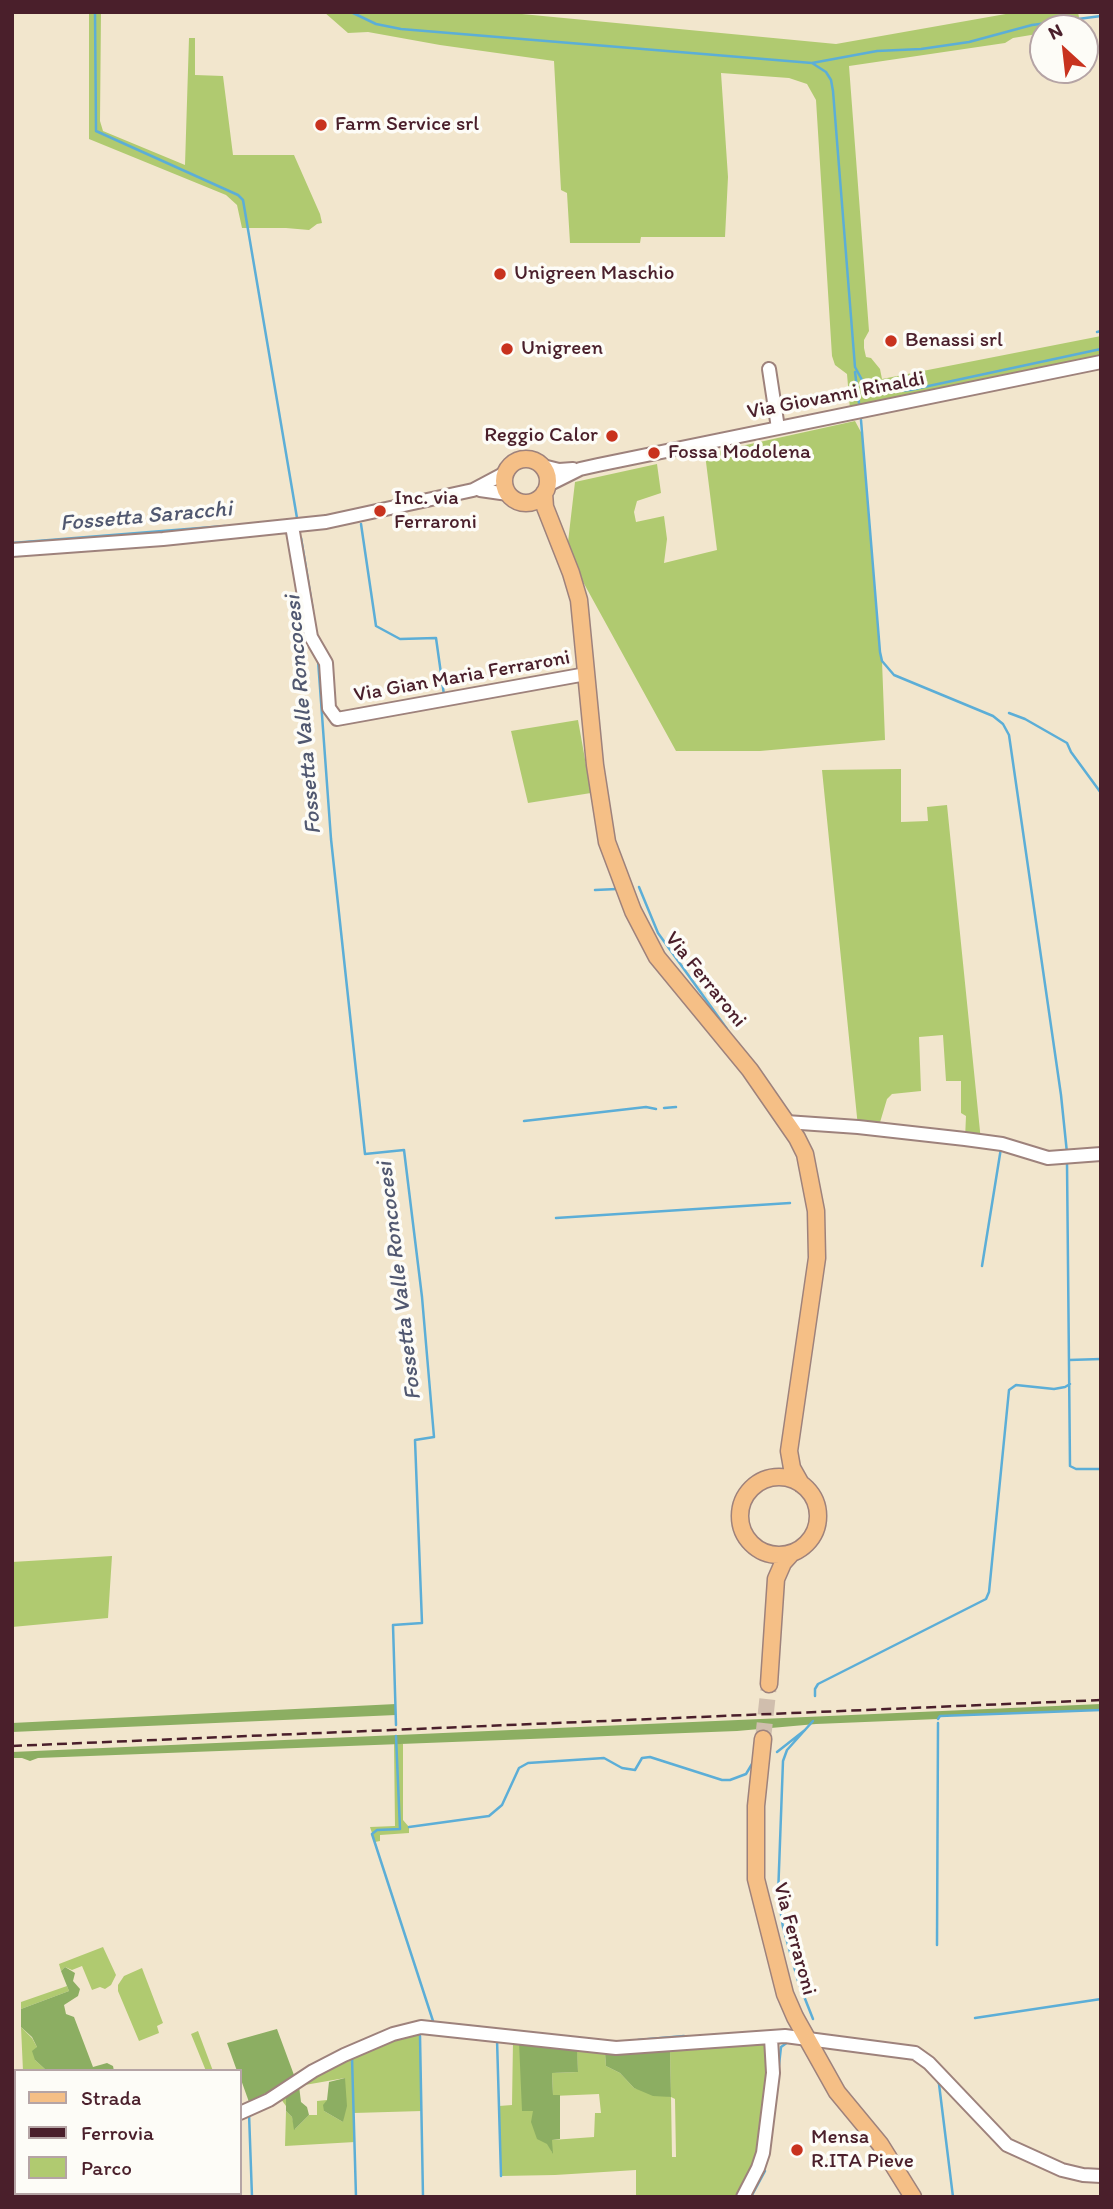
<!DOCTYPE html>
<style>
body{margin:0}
#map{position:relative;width:1113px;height:2209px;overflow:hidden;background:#f2e6cd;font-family:Itim,sans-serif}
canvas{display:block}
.frame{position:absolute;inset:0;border:14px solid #4a1f2b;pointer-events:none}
.legend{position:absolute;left:14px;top:2069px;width:228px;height:126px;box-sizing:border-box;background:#fdfcf7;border:2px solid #b5a4a5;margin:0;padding:9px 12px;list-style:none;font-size:21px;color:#4a1f2b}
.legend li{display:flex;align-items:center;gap:14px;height:35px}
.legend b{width:35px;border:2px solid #b5a4a5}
.north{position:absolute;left:1029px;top:14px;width:70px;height:70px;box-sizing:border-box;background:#fdfcf7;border:2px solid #b5a4a5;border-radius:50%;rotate:333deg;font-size:19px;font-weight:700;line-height:28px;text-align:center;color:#4a1f2b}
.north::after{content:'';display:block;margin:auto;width:24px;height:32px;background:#c8321e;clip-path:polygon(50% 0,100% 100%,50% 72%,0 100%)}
</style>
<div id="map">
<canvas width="1113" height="2209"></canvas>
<div class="frame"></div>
<ul class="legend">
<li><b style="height:9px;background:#f5bf86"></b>Strada</li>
<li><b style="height:9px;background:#4a1f2b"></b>Ferrovia</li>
<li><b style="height:19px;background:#b0ca70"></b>Parco</li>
</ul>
<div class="north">N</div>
</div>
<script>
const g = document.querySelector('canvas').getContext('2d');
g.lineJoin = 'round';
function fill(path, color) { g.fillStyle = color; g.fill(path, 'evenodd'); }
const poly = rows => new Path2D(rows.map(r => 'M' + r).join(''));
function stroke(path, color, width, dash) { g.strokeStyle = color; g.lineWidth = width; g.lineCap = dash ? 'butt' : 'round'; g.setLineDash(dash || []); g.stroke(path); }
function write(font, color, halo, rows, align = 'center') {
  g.font = font + ' Itim,sans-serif'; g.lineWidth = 7; g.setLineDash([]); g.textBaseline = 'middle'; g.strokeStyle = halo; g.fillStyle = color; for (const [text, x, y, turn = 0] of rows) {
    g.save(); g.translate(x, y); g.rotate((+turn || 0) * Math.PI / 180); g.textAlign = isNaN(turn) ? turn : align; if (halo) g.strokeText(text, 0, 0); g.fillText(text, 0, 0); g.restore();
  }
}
fill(poly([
 [89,12,101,12,100,121,103,131,185,165,189,38,195,38,195,75,223,76,233,155,294,155,320,214,322,223,317,224,309,230,286,228,242,228,237,205,226,195,89,139],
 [324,12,501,12,836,44,1017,12,1078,12,1081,28,1043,28,1043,33,1013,38,1005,43,849,66,869,331,864,340,864,348,866,357,871,358,880,369,882,379,1101,336,1101,357,850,409,847,374,835,365,832,356,816,100,807,84,789,78,721,73,728,177,725,237,641,237,640,243,570,243,567,193,561,190,554,61,440,45,368,32,348,33],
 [855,421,862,434,880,651,882,661,885,740,760,751,676,751,582,580,568,542,575,482,657,464,661,493,637,501,634,512,636,522,664,516,667,539,664,563,717,550,705,454],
 [578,720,591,793,528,803,511,731],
 [901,769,901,822,928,821,927,807,947,805,981,1141,965,1139,966,1116,961,1113,961,1081,946,1081,943,1035,919,1037,921,1091,892,1094,887,1099,878,1129,858,1127,822,770],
 [112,1556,108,1618,12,1627,12,1562],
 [394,1743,403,1744,403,1820,409,1827,409,1833,380,1835,380,1841,375,1842,370,1827,395,1826],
 [103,1947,116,1975,111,1985,105,1989,100,1987,92,1990,82,1966,72,1970,65,1967,61,1971,59,1964],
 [142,1968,163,2023,157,2026,159,2033,139,2041,118,1991,118,1985,124,1976],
 [67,1986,69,1991,21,2009,21,2002],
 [21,2027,32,2038,37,2047,35,2060,47,2071,23,2071],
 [420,2030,422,2111,354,2113,355,2142,285,2146,286,2111,292,2117,295,2129,309,2115,317,2115,317,2101,327,2100,324,2111,343,2122,345,2078,299,2086,286,2094,286,2106,278,2095,313,2071],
 [198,2031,213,2071,206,2071,191,2034],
 [513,2041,519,2042,533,2111,552,2152,552,2140,594,2137,595,2113,601,2113,599,2094,553,2096,552,2073,578,2072,577,2051,605,2053,606,2066,620,2073,634,2088,671,2097,670,2050,765,2043,768,2049,763,2147,741,2197,636,2197,636,2170,555,2175,501,2176,499,2106,512,2105],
 [671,2097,675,2099,676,2157,672,2157]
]), '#b0ca70');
fill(poly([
 [396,1704,396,1715,12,1732,12,1723],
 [1101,1704,1101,1710,940,1716,938,1719,816,1724,737,1731,38,1758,30,1761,22,1758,12,1758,12,1752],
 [65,1967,75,1973,73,1981,80,1989,78,1996,64,2005,66,2014,74,2017,93,2067,107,2063,113,2066,114,2071,47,2071,35,2060,32,2051,37,2047,32,2037,21,2027,21,2009,69,1991,61,1971],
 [277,2029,294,2075,272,2090,249,2102,240,2077,240,2071,237,2071,227,2043],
 [519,2042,577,2046,578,2072,552,2073,553,2095,560,2095,560,2139,552,2140,553,2154,547,2144,537,2139,531,2122,533,2111,522,2111],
 [670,2050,671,2097,653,2096,634,2088,620,2073,606,2066,605,2053],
 [345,2078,347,2106,343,2122,324,2111,323,2105,327,2100,329,2082],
 [299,2086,301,2102,307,2107,309,2115,294,2130,292,2117,286,2111,286,2094],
 [62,2193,115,2193,117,2197,56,2197]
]), '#8cae62');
stroke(poly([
 [95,12,96,131,238,195,243,200,297,518],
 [351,12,376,24,401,29,812,63,826,72,831,80,833,91,855,367,862,380,881,392,910,390,1101,349],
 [812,63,877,51,921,49,969,42,1032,25,1101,16],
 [1097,332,1101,331],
 [855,372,859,403],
 [861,420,880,652,882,661,894,675,993,716,1003,724,1009,735,1061,1095,1067,1153],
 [361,524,376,626,400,639,436,638,444,695],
 [301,538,313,611],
 [12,543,225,526],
 [318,660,331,839,365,1154,404,1150,422,1297,434,1437,415,1440,422,1623,393,1625,396,1725],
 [1009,713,1025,719,1067,743,1071,752,1101,793],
 [639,887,658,933,727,1029],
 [595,890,617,889],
 [664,1108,676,1107],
 [524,1121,646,1107,656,1109],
 [1067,1163,1070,1466,1076,1469,1101,1469],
 [556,1218,790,1203],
 [982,1266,1001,1148],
 [1069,1360,1101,1359],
 [815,1696,815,1689,818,1684,986,1599,989,1592,1009,1390,1016,1385,1054,1389,1065,1387,1070,1384],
 [938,1719,940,1716,1101,1710],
 [396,1736,400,1829,377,1830,372,1834,433,2021],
 [777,1752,805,1730],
 [409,1827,489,1816,502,1805,519,1768,528,1763,604,1758,622,1768,635,1770,642,1758,650,1757,722,1780,730,1780,746,1774,752,1764],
 [778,1896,783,1761,787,1750,813,1721],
 [779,1902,783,1927,798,1981,813,2019],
 [937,1945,938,1723],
 [975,2018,1101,1999],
 [428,2022,480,2027],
 [420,2036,423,2197],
 [497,2039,501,2176],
 [638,2040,684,2036],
 [352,2057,356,2197],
 [936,2078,939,2084,953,2197],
 [249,2113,252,2197],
 [771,2135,781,2047,788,2042],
 [183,2193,184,2197],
 [751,2197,765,2171]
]), '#5caed7', 2.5);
stroke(poly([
 [763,1739,769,1684]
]), '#d0bead', 16, [16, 8]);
const minor = poly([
 [769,369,778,428],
 [543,466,559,470,573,469],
 [548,485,580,469,598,465,1101,362],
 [480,490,508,494],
 [292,526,311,637,326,663,329,708,337,719,586,674],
 [12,550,163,539,326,522,473,490,505,473],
 [786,1122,858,1127,965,1139,1002,1144,1048,1158,1101,1154],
 [240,2113,269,2100,313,2071,344,2055,393,2034,421,2027,616,2048,785,2036,915,2053,929,2063,1007,2145,1062,2170,1083,2175,1101,2176],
 [56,2193,56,2197],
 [743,2197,758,2168,763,2153,773,2073,771,2038]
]);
const major = poly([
 '504 481a22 22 0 1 1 44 0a22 22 0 1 1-44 0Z',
 [544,493,545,507,571,573,579,600,595,765,607,842,633,911,657,957,750,1070,797,1138,805,1154,816,1211,817,1258,789,1451,792,1468,801,1484],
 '740 1516a39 39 0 1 1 78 0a39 39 0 1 1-78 0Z',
 [769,1684,776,1579,783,1563,792,1553],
 [763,1739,756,1806,756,1879,785,1994,795,2017,837,2092,880,2144,913,2197]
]);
stroke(minor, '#9e827c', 16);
stroke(major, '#9e827c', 19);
stroke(minor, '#fff', 12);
stroke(major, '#f5bf86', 16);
stroke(poly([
 [12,1746,1101,1700]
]), '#4a1f2b', 2.5, [10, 5]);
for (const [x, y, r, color] of [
 [321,125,7,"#c8321e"],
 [500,274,7,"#c8321e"],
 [891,341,7,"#c8321e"],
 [507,349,7,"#c8321e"],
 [612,436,7,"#c8321e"],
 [654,453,7,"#c8321e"],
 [380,511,7,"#c8321e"],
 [797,2150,7,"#c8321e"]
]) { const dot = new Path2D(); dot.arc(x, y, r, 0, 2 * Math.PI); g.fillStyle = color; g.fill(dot); stroke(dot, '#fdfcf7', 2.5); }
write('21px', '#4a1f2b', '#fdfcf7', [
 ["Farm Service srl",335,125],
 ["Unigreen Maschio",514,274],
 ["Benassi srl",905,341],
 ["Unigreen",521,349],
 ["Reggio Calor",598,436,"right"],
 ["Fossa Modolena",668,453],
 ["Inc. via",394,499],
 ["Ferraroni",394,523],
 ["Mensa",811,2138],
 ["R.ITA Pieve",811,2162]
], 'left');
write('21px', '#4a1f2b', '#fdfcf7', [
 ["Via Giovanni Rinaldi",836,396,-11],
 ["Via Gian Maria Ferraroni",462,677,-10],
 ["Via Ferraroni",705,980,51],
 ["Via Ferraroni",794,1939,75]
]);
write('italic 23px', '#515870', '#fdfcf7', [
 ["Fossetta Saracchi",146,517,-5],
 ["Fossetta Valle Roncocesi",304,715,-95],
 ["Fossetta Valle Roncocesi",400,1281,-97]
]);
</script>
